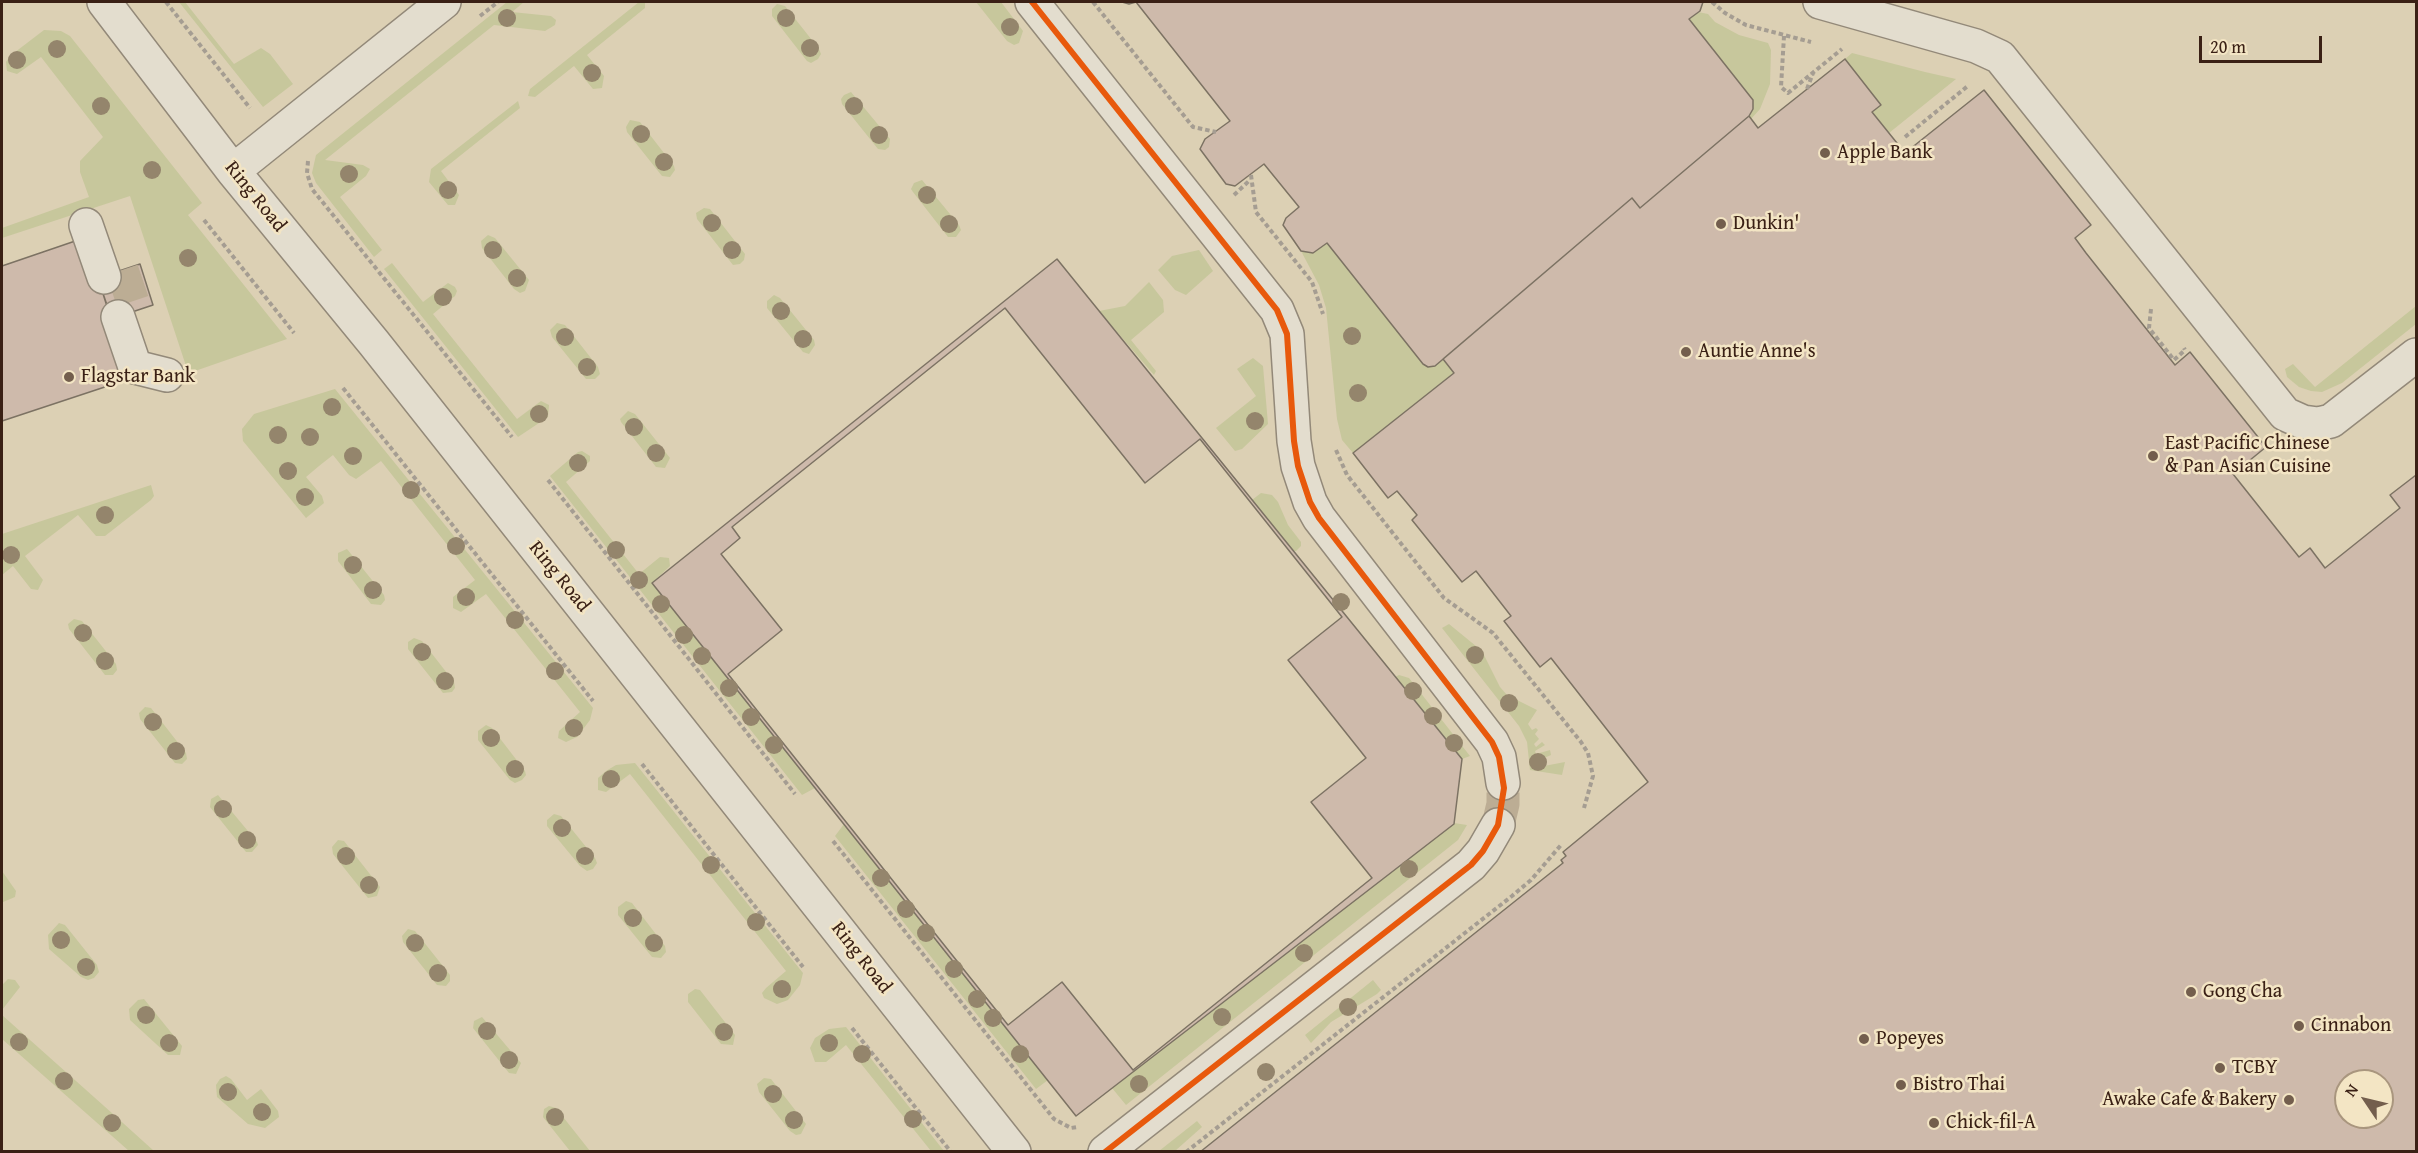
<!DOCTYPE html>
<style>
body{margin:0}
#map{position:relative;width:2418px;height:1153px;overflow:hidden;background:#dcd0b4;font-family:"Gentium Book Plus",serif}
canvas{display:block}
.frame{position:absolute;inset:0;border:3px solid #3a2015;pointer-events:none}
.north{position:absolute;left:2334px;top:1069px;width:60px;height:60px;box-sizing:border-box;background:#f3e5c4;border:2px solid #a9967e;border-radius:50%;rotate:305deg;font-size:16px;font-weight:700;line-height:24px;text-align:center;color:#3a2015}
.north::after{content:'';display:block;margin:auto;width:21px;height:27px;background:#735e4d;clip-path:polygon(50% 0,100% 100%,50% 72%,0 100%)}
.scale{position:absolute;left:2199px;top:36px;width:123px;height:27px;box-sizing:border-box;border:3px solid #3a2015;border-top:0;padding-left:8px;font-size:18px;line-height:21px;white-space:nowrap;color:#3a2015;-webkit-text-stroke:4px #f3e5c4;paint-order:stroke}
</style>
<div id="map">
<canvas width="2418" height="1153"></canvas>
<div class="frame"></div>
<div class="north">N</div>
<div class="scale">20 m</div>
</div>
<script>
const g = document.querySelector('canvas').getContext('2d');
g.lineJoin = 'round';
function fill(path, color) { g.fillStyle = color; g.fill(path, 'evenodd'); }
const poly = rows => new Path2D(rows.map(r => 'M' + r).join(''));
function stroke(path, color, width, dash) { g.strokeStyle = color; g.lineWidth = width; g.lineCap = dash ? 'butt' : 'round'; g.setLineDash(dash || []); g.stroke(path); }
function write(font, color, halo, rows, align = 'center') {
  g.font = font + ' "Gentium Book Plus",serif'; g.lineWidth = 5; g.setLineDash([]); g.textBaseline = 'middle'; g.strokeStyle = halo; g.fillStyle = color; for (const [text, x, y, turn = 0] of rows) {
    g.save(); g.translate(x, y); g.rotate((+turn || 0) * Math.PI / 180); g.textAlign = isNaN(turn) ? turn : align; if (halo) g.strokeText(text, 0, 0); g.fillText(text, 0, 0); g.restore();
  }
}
fill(poly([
 [179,2,185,2,234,64,261,48,270,54,293,84,263,107],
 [507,2,524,2,512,12,551,16,556,20,555,25,545,31,494,25,325,160,363,165,370,169,366,176,340,197,382,250,374,257,316,183,312,173,316,155],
 [639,2,645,2,645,8,587,55,604,76,602,88,593,89,574,66,535,97,528,96,530,89],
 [976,2,1001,2,1023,31,1019,43,1014,45,1007,41],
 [777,4,785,6,819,49,821,54,818,59,811,63,807,61,772,16,772,9],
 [1698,12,1708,14,1715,22,1739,35,1768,43,1771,50,1770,84,1760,109,1751,119,1749,116,1753,109,1753,100,1689,19],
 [44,30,61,31,70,36,202,203,188,215,287,339,195,371,187,369,130,196,2,238,2,228,89,197,80,172,80,161,103,137,41,57,17,74,7,71,6,62,10,56],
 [1852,53,1925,72,1956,79,1889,133,1872,112,1881,105,1845,59],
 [851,92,890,139,889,147,885,150,878,149,842,104,841,99,844,95],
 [518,101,520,108,441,171,459,195,455,205,448,205,429,182,431,169],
 [630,120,640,122,674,166,675,170,670,177,662,176,627,132,626,127],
 [922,180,959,225,961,230,956,237,948,237,913,192,911,189,914,183],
 [704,208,710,209,745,254,744,260,740,264,733,265,697,219,696,213],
 [488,235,495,238,529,280,525,291,520,293,514,289,482,248,481,241],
 [1327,243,1428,367,1435,366,1443,359,1454,373,1353,453,1342,440,1337,419,1326,308,1319,285,1301,251,1313,253],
 [1199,250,1213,271,1186,295,1175,290,1158,270,1172,256],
 [392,263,423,302,448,283,455,287,457,291,455,296,433,314,517,419,541,401,549,405,548,417,518,437,384,269],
 [1149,282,1163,300,1164,312,1131,340,1156,371,1154,375,1099,311,1125,306],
 [774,295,780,298,814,340,815,345,809,354,803,352,767,308,767,301],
 [2416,306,2416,324,2342,383,2322,392,2311,391,2299,387,2287,377,2285,369,2293,364,2315,387],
 [557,323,565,325,598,367,600,374,595,379,586,379,552,337,550,330],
 [1253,358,1263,366,1268,424,1242,449,1235,451,1216,428,1256,396,1237,369],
 [335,389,593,708,590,720,577,737,566,742,558,738,559,731,580,712,486,594,461,612,453,608,453,597,475,580,381,461,356,479,349,475,333,455,319,466,306,477,322,496,324,503,306,518,243,441,242,429,254,414],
 [628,411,635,414,670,458,665,468,656,467,621,422,620,419],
 [582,451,590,456,590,461,566,482,639,574,660,557,669,558,670,566,652,583,815,788,802,795,550,476,578,452],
 [151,485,154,496,151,500,105,536,96,536,78,515,25,556,43,580,38,590,31,589,13,566,2,575,2,534],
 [1261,493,1272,495,1278,502,1288,525,1301,542,1301,546,1296,551,1293,551,1252,500],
 [347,549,384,595,385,600,381,605,371,604,338,561,338,553],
 [74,619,82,621,116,664,117,670,113,675,105,675,69,629,68,624],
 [1449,624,1482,651,1500,687,1507,695,1537,710,1528,724,1532,730,1536,728,1538,730,1535,734,1539,739,1534,744,1536,747,1542,742,1545,745,1535,751,1536,754,1550,750,1551,755,1542,759,1544,766,1565,762,1562,775,1530,770,1527,742,1519,726,1442,628],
 [414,638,422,641,454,682,455,688,452,692,443,693,408,649,408,642],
 [1399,675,1409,678,1470,756,1462,759,1395,677],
 [145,707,151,708,186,753,187,759,182,764,175,763,140,719,139,713],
 [486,725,492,728,525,771,526,775,522,780,515,783,510,780,478,740,478,731],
 [635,763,803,973,800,985,788,1000,777,1004,764,998,762,993,766,988,786,971,630,774,606,792,598,790,598,778,606,771,616,765],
 [218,795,257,842,258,845,252,852,246,852,210,807,211,799],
 [554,814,561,816,595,858,597,863,593,869,587,871,580,866,547,826,547,820],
 [1454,823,1467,825,1458,840,1126,1105,1112,1088],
 [844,824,1048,1080,1036,1089,835,836],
 [338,840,344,841,380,887,377,896,368,898,333,854,332,847],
 [2,871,16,891,15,897,3,902],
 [626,901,632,903,665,946,666,952,661,958,652,957,618,915,618,907],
 [59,923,65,925,97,965,99,972,94,978,88,980,81,977,49,949,48,935],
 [408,929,415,931,450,975,450,981,446,986,437,985,403,942,402,936],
 [8,979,15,980,20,987,2,1010,2,985],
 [1373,980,1381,990,1377,994,1331,1022,1311,1043,1305,1035],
 [695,989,700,990,735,1035,733,1045,721,1044,688,1002,688,994],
 [144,999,182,1046,180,1055,168,1055,130,1020,129,1009,138,1000],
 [2,1015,113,1114,154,1151,129,1151,2,1039],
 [482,1017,521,1063,516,1074,509,1073,473,1028,474,1021],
 [846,1027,944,1151,931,1151,846,1045,826,1062,815,1062,810,1048,815,1038,829,1029],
 [226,1076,231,1079,247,1100,261,1089,278,1111,279,1117,265,1128,248,1124,217,1097,216,1085,220,1079],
 [764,1078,771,1079,806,1124,801,1134,796,1135,790,1131,759,1092,757,1084],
 [549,1106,556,1108,590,1151,570,1151,543,1117,544,1109],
 [1197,1121,1202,1127,1175,1151,1159,1151]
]), '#c7c79c');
const building = poly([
 [1122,2,1703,2,1700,11,1689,19,1753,100,1753,109,1749,116,1640,208,1632,198,1435,366,1428,367,1423,364,1327,243,1313,253,1301,251,1283,225,1286,218,1299,207,1264,164,1235,186,1226,184,1200,149,1205,139,1230,121,1136,2,1129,4,1122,2],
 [1845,59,1881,105,1872,112,1905,153,1984,90,2091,225,2075,238,2086,253,2175,365,2190,352,2266,447,2233,474,2299,557,2310,548,2325,568,2400,508,2390,495,2416,475,2416,1152,1200,1152,1563,863,1561,860,1566,856,1563,852,1648,782,1551,658,1540,667,1504,621,1511,616,1476,571,1462,582,1412,520,1417,515,1397,491,1388,498,1353,453,1454,373,1443,359,1632,198,1640,208,1749,116,1758,128,1845,59],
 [2346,1081,2382,1081,2382,1117,2346,1117,2346,1081],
 [84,238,132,378,2,421,2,266,84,238],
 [1057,259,1462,759,1454,824,1076,1116,652,583,1057,259],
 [140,264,153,305,111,319,98,278,140,264],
 [1005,308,1145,483,1200,439,1342,617,1288,660,1366,758,1311,802,1372,878,1133,1070,1062,982,1008,1025,728,674,782,630,721,554,740,538,732,527,1005,308]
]);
fill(building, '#cebaab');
stroke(building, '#7c7263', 1.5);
stroke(poly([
 [122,270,136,311],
 [1498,825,1503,804,1503,783]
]), '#bcad94', 33, [33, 16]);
const minor = poly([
 [104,2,233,171,374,343,1014,1152],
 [1032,2,1277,310,1287,334,1294,441,1298,466,1310,502,1319,518,1492,742,1499,757,1503,783],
 [1820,2,1976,46,2000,57,2285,414,2303,422,2318,424,2331,421,2416,355],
 [233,171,444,2],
 [86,225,104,277],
 [118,317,135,367,167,375],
 [1105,1152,1471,865,1483,851,1498,825]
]);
stroke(minor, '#938979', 36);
stroke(poly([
 [166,2,250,108],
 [1093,2,1193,127,1216,132],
 [1712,2,1725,13,1746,25,1811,42],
 [480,16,498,2],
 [1784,36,1781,87,1788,93,1842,49],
 [1807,89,1813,73],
 [1905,137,1969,85],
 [308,161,307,173,312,189,512,437],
 [1251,175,1256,212,1312,282,1323,314],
 [1234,195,1250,180],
 [204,220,294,333],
 [2151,309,2149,328,2174,360,2185,350,2184,348],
 [343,388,593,701],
 [1336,450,1347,475,1444,598,1493,633,1581,742,1588,753,1593,776,1584,808],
 [548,480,795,794],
 [642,764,803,967],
 [833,841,1054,1119,1071,1128,1077,1127],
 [852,1028,951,1152],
 [1186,1152,1512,896,1531,880,1561,845]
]), '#a59d92', 4, [4.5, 3]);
stroke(minor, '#e3ddce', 33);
stroke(poly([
 [1032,2,1277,310,1287,334,1294,441,1298,466,1310,502,1319,518,1492,742,1499,757,1504,788,1498,825,1483,851,1471,865,1105,1152]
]), '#e8590c', 6);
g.fillStyle = '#94856c';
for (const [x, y] of [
 [507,18],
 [786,18],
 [1010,27],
 [810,48],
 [57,49],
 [17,60],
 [592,73],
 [101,106],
 [854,106],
 [641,134],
 [879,135],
 [664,162],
 [152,170],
 [349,174],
 [448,190],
 [927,195],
 [712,223],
 [949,224],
 [493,250],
 [732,250],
 [188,258],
 [517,278],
 [443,297],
 [781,311],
 [1352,336],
 [565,337],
 [803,339],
 [587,367],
 [1358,393],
 [332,407],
 [539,414],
 [1255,421],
 [634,427],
 [278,435],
 [310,437],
 [656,453],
 [353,456],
 [578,463],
 [288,471],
 [411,490],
 [305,497],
 [105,515],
 [456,546],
 [616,550],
 [11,555],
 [353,565],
 [639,580],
 [373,590],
 [466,597],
 [1341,602],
 [661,604],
 [515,620],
 [83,633],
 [684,635],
 [422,652],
 [1475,655],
 [702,656],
 [105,661],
 [555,671],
 [445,681],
 [729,688],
 [1413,691],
 [1509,703],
 [1433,716],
 [751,717],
 [153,722],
 [574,728],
 [491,738],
 [1454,743],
 [774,745],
 [176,751],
 [1538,762],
 [515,769],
 [611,779],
 [223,809],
 [562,828],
 [247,840],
 [346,856],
 [585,856],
 [711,865],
 [1409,869],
 [881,878],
 [369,885],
 [906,909],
 [633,918],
 [756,922],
 [926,933],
 [61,940],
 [415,943],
 [654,943],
 [1304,953],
 [86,967],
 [954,969],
 [438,973],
 [782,989],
 [977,999],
 [1348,1007],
 [146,1015],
 [1222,1017],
 [993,1018],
 [487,1031],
 [724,1032],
 [19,1042],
 [169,1043],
 [829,1043],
 [862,1054],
 [1020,1054],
 [509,1060],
 [1266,1072],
 [64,1081],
 [1139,1084],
 [228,1092],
 [773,1094],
 [262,1112],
 [555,1117],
 [913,1119],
 [794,1120],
 [112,1123]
]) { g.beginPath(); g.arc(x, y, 9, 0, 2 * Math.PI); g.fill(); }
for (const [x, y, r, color] of [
 [1825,153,6,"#735e4d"],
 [1721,224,6,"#735e4d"],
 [1686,352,6,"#735e4d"],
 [69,377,6,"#735e4d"],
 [2153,456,6,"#735e4d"],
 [2191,992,6,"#735e4d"],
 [2299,1026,6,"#735e4d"],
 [1864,1039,6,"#735e4d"],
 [2220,1068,6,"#735e4d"],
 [1901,1085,6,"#735e4d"],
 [2289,1100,6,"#735e4d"],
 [1934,1123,6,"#735e4d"]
]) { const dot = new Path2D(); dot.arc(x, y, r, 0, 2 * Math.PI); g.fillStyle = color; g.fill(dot); stroke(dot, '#f3e5c4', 2); }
write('20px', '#3a2015', '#f3e5c4', [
 ["Apple Bank",1837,153],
 ["Dunkin'",1733,224],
 ["Auntie Anne's",1698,352],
 ["Flagstar Bank",81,377],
 ["East Pacific Chinese",2165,444],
 ["& Pan Asian Cuisine",2165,467],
 ["Gong Cha",2203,992],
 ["Cinnabon",2311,1026],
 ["Popeyes",1876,1039],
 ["TCBY",2232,1068],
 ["Bistro Thai",1913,1085],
 ["Awake Cafe & Bakery",2277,1100,"right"],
 ["Chick-fil-A",1946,1123]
], 'left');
write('20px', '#3a2015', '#f3e5c4', [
 ["Ring Road",255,197,51],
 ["Ring Road",559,577,51],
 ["Ring Road",861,958,52]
]);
</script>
